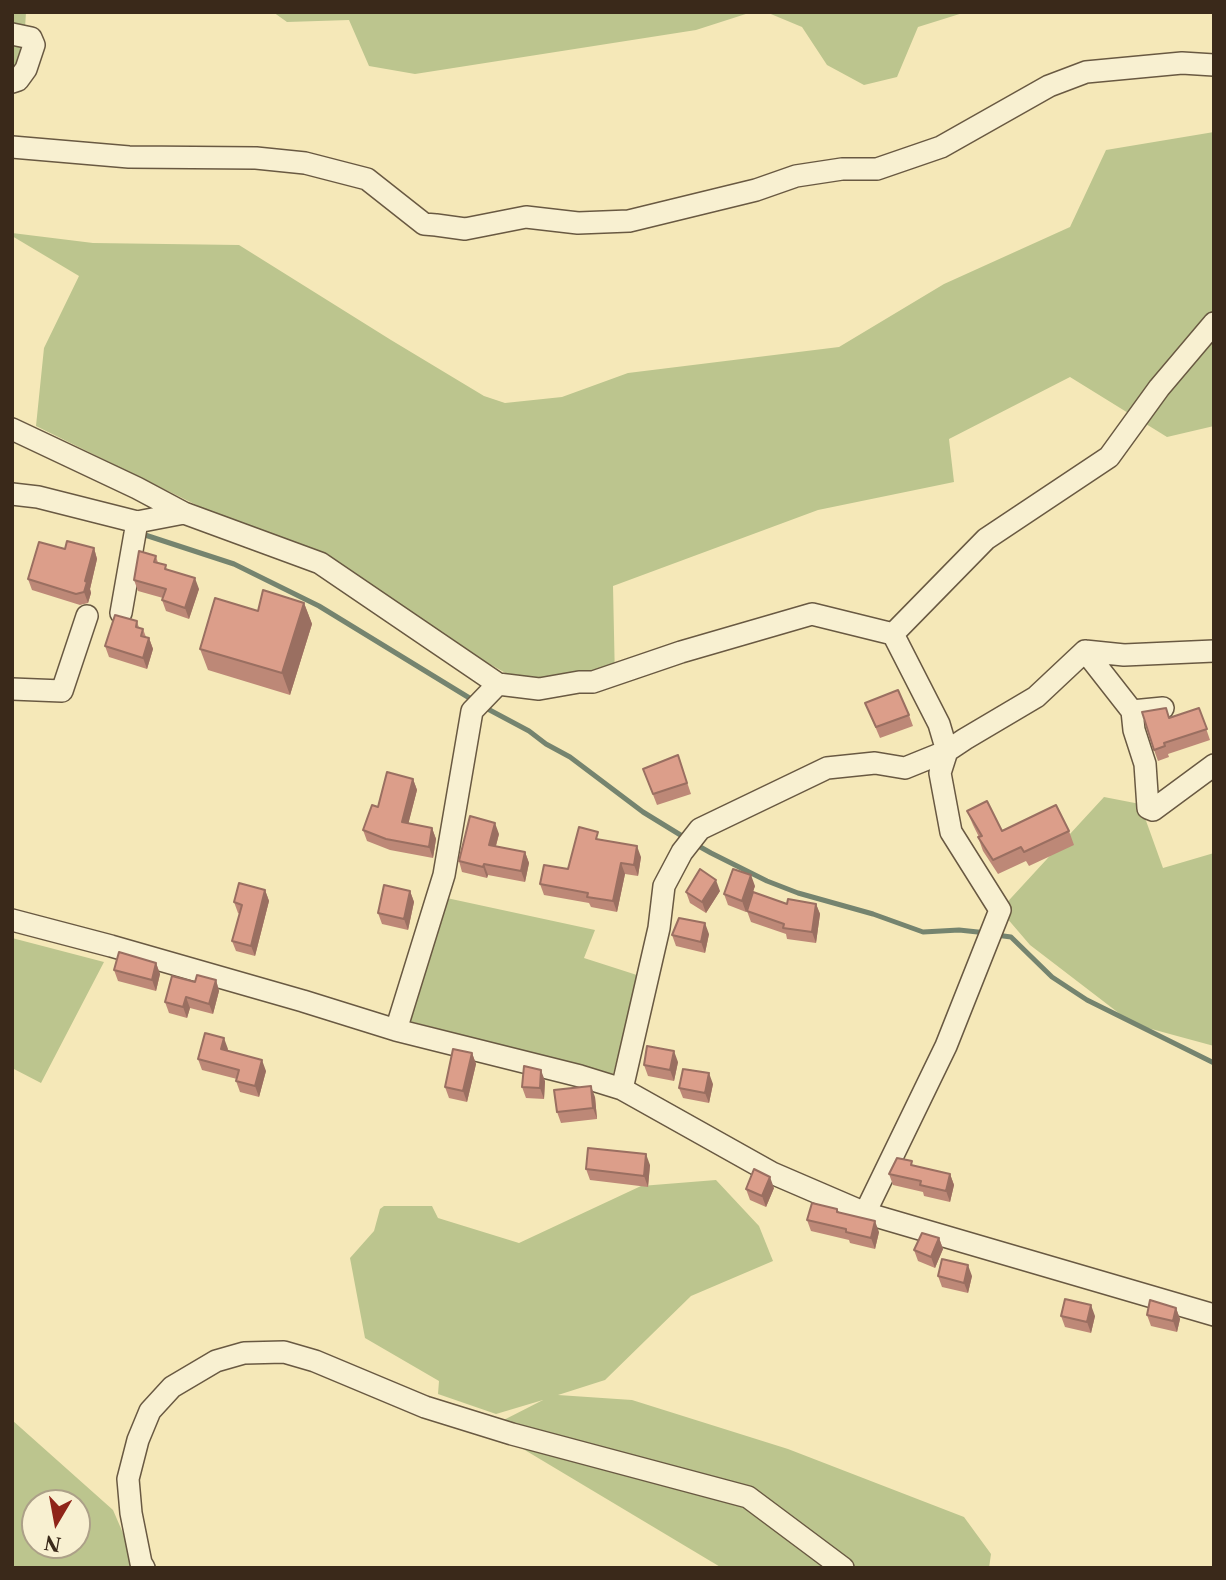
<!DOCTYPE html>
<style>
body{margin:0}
#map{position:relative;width:1226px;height:1580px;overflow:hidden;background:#f5e8b8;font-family:"Libre Caslon Text",serif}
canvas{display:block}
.frame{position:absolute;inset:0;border:14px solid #3a291a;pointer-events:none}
.north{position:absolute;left:21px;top:1489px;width:70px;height:70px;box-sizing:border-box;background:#f8f0d1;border:2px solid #aca088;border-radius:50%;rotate:190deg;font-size:19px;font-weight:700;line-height:28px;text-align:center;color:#3a291a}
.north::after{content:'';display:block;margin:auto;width:24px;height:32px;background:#8f2418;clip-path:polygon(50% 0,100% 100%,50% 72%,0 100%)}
</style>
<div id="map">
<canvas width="1226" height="1580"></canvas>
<div class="frame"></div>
<div class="north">N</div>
</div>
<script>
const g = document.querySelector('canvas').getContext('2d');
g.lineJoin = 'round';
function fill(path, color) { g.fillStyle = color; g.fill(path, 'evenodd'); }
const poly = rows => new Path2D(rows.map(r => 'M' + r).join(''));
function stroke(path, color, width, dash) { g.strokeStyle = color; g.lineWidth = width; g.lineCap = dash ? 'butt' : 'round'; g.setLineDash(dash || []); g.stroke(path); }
fill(poly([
 [12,12,26,12,24,45,12,83],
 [273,12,752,12,696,30,415,74,369,66,349,20,287,22],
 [766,12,966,12,918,27,897,77,864,85,827,65,802,27],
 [1214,132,1214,426,1167,437,1070,377,949,439,954,482,818,510,613,586,615,681,523,683,304,558,36,426,44,348,79,276,12,236,12,233,93,243,239,245,391,340,484,396,505,403,562,397,628,373,839,347,944,284,1070,227,1106,150],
 [1104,797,1140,804,1163,868,1214,853,1214,1046,1133,1024,1030,945,1000,910],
 [442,897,595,930,584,958,640,976,613,1074,409,1021],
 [12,938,104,962,41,1083,12,1068],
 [716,1180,759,1226,773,1261,691,1296,605,1380,558,1395,632,1400,788,1449,964,1517,991,1554,989,1568,722,1568,488,1428,543,1400,496,1414,438,1394,439,1381,365,1338,350,1258,374,1231,380,1209,384,1206,432,1206,438,1218,519,1243,641,1186],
 [12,1420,113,1510,138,1568,12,1568],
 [35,1503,77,1503,77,1545,35,1545]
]), '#bcc58e');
stroke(poly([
 [139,533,234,564,319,606,476,702],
 [484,707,529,731,546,744,570,757,643,812,687,839],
 [695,844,711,853,767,881,798,893,873,914,923,932,959,930,987,933],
 [996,935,1011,937,1052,977,1087,1000,1214,1063]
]), '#75846f', 5);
const minor = poly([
 [12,34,31,38,34,45,26,69,18,80,12,82],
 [12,147,129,157,256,158,305,163,367,179,424,224,436,225,465,229,526,217,578,223,629,221,756,190,796,176,842,169,877,169,941,147,1049,86,1086,72,1182,63,1214,65],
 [12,429,137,488,184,513,320,563,498,684,539,689,579,682,593,682,681,652,812,614,893,634,939,724,947,751,940,773,951,832,1000,910,946,1046,865,1213],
 [12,494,38,497,137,522,184,513],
 [121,613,137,522],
 [893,634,986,539,1109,457,1159,388,1214,323],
 [1085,651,1132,711,1134,730,1145,764,1148,808,1153,810,1214,765],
 [12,689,62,691,87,616],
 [1132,711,1163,708],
 [12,920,111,946,303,1001,396,1030,580,1076,622,1089,772,1173,865,1213,1214,1315],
 [396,1030,444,875,472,711,498,684],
 [622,1089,659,928,664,886,682,852,700,829,827,768,875,763,905,768,947,751,965,739,1036,697,1085,651,1124,655,1214,651],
 [144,1568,141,1563,131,1513,128,1479,138,1440,150,1411,172,1387,216,1361,244,1353,284,1352,315,1361,425,1407,512,1434,748,1497,843,1568]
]);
stroke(minor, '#695942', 24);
stroke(minor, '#f8f0d1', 21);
fill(poly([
 [94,548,97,559,90,589,91,593,88,603,80,605,32,590,28,579,65,549],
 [156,556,158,563,199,589,189,619,166,611,162,600,163,598,138,591,134,580],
 [304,603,312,624,290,695,208,670,200,649,258,611],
 [137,621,139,628,143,629,146,637,149,638,153,649,147,669,109,657,105,646],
 [865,703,909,715,913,726,880,738],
 [1199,708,1210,740,1168,754,1169,757,1158,761,1154,750,1169,718],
 [678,755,691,794,657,805,643,769],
 [413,779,417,790,408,824,432,828,436,839,433,858,390,850,367,841,363,830,378,807],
 [967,811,1002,831,1069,831,1074,845,1029,866,1026,861,998,874,983,851,978,837,979,837,973,825],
 [499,834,496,846,525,852,529,863,525,882,488,875,487,878,462,872,459,861],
 [600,840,641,857,638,876,625,874,617,912,591,907,589,903,544,895,540,884,568,869],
 [755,886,746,912,728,905,724,894],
 [265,890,269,901,255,956,236,951,232,941,240,914,238,913,234,902],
 [410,891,414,902,408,930,382,924,378,913],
 [720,891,706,913,690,903,686,892],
 [787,904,816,904,820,914,816,943,787,939,786,934,751,922,747,911],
 [709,934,705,953,676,946,672,935],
 [156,963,160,974,156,991,118,981,114,970],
 [216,980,219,991,213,1014,190,1008,187,1018,169,1013,165,1002,195,982],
 [228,1049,227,1050,266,1071,259,1097,240,1092,236,1081,237,1079,202,1070,198,1059],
 [472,1053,476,1064,467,1102,449,1098,445,1087],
 [678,1062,674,1081,648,1076,644,1065],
 [545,1081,544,1099,526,1098,522,1087],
 [713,1084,709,1103,683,1098,679,1088],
 [595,1097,597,1119,561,1123,557,1112],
 [650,1165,648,1187,590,1180,586,1169],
 [913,1166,950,1174,954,1185,950,1202,924,1196,923,1192,893,1185,889,1174],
 [774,1188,766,1207,750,1200,746,1189],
 [837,1209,839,1212,879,1232,875,1249,850,1243,849,1240,811,1231,807,1220],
 [939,1238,943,1249,935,1268,918,1261,914,1250],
 [938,1276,972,1276,968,1293,942,1287],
 [1176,1308,1180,1319,1177,1332,1151,1326,1147,1315],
 [1061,1316,1095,1316,1091,1333,1065,1327]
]), '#bd8877');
fill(poly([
 [94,548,97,559,90,589,91,593,88,603,84,592,85,581],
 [195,578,199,589,189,619,185,608],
 [304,603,312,624,290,695,282,673],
 [149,638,153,649,147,669,143,658],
 [413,779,417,790,406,833,402,822],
 [495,823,499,834,493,856,489,845],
 [432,828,436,839,433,858,429,847],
 [637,846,641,857,638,876,634,865],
 [525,852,529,863,525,882,521,871],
 [621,863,625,874,617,912,613,901],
 [484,864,488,875,487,878,483,867],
 [751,875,755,886,746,912,742,901],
 [716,880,720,891,706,913,702,902],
 [265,890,269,901,255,956,251,946],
 [410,891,414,902,408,930,404,919],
 [816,904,820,914,816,943,812,932],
 [705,923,709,934,705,953,701,942],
 [156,963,160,974,156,991,152,980],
 [216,980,219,991,213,1014,209,1004],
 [186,997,190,1008,187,1018,183,1007],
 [224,1038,228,1049,225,1060,221,1049],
 [674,1051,678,1062,674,1081,670,1070],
 [472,1053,476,1064,467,1102,463,1091],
 [262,1060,266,1071,259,1097,255,1086],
 [541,1070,545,1081,544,1099,540,1088],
 [709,1073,713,1084,709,1103,705,1093],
 [591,1086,595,1097,597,1119,593,1108],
 [646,1154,650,1165,648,1187,644,1176],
 [950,1174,954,1185,950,1202,946,1191],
 [770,1177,774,1188,766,1207,762,1196],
 [875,1221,879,1232,875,1249,871,1238],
 [939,1238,943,1249,935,1268,931,1257],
 [968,1265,972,1276,968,1293,964,1283],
 [1091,1305,1095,1316,1091,1333,1087,1322],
 [1176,1308,1180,1319,1177,1332,1173,1321]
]), '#9a6f61');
const building = poly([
 [67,541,94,548,85,581,87,582,84,592,76,594,28,579,39,542,65,549,67,541],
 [139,551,156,556,154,562,166,565,165,569,195,578,185,608,162,600,166,589,134,580,139,551],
 [263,590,304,603,282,673,200,649,215,598,258,611,263,590],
 [115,615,137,621,136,627,143,629,141,636,149,638,143,658,105,646,115,615],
 [898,690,909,715,876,727,865,703,898,690],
 [1166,708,1169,718,1199,708,1207,729,1164,743,1165,746,1154,750,1142,712,1166,708],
 [678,755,687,783,653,794,643,769,678,755],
 [387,772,413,779,402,822,432,828,429,847,386,839,363,830,372,805,378,807,387,772],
 [987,801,1002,831,1056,805,1069,831,1024,852,1021,847,993,860,978,837,982,836,967,811,987,801],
 [470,816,495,823,489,845,525,852,521,871,484,864,483,867,459,861,470,816],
 [579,827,598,832,596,839,637,846,634,865,621,863,613,901,587,897,588,893,540,884,544,865,568,869,579,827],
 [700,869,716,880,702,902,686,892,700,869],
 [733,869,751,875,742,901,724,894,733,869],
 [239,883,265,890,251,946,232,941,242,905,234,902,239,883],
 [384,885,410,891,404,919,378,913,384,885],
 [753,892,787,904,788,899,816,904,812,932,783,928,784,924,747,911,753,892],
 [679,918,705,923,701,942,672,935,679,918],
 [119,952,156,963,152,980,114,970,119,952],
 [197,975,216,980,209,1004,186,997,183,1007,165,1002,172,976,195,982,197,975],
 [205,1033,224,1038,221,1049,262,1060,255,1086,236,1081,239,1070,198,1059,205,1033],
 [647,1046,674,1051,670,1070,644,1065,647,1046],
 [453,1049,472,1053,463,1091,445,1087,453,1049],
 [524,1066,541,1070,540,1088,522,1087,524,1066],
 [683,1069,709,1073,705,1093,679,1088,683,1069],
 [591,1086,593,1108,557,1112,554,1090,591,1086],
 [588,1148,646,1154,644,1176,586,1169,588,1148],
 [897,1158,912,1161,911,1165,950,1174,946,1191,920,1185,921,1181,889,1174,897,1158],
 [754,1169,770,1177,762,1196,746,1189,754,1169],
 [812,1203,837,1209,837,1212,875,1221,871,1238,846,1232,846,1229,807,1220,812,1203],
 [922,1233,939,1238,931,1257,914,1250,922,1233],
 [942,1259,968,1265,964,1283,938,1276,942,1259],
 [1065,1299,1091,1305,1087,1322,1061,1316,1065,1299],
 [1150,1300,1176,1308,1173,1321,1147,1315,1150,1300]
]);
fill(building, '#dc9e8a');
stroke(building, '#9a6f61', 2);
</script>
